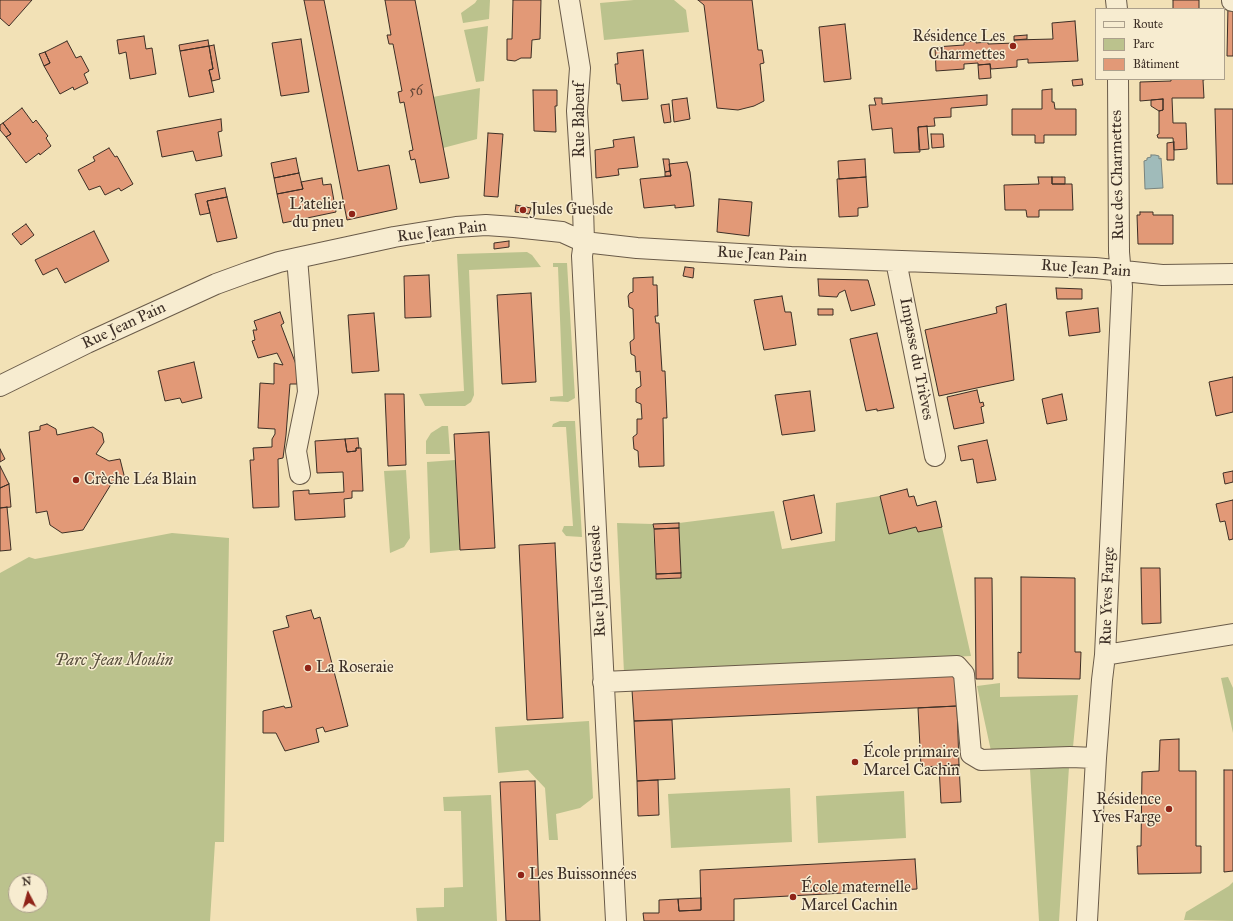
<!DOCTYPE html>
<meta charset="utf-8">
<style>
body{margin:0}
#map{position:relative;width:1233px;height:921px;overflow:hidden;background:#f2e1b6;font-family:"IM FELL Great Primer",serif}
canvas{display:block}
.legend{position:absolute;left:1095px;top:8px;width:130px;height:72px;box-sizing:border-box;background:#f7ecd0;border:1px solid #aca08c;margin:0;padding:5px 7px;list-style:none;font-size:12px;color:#3c2e25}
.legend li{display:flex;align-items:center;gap:8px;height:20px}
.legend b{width:20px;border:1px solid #aca08c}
.north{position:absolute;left:8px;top:873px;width:40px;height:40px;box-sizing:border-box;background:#f7ecd0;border:1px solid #aca08c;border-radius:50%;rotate:354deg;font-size:11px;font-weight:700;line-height:16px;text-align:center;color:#3c2e25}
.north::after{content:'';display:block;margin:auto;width:14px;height:18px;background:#8f2418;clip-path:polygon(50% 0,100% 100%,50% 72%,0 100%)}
</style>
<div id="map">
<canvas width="1233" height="921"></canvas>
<ul class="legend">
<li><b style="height:5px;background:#f7ecd0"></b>Route</li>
<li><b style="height:11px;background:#bbc28d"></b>Parc</li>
<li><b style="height:11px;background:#e29977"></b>Bâtiment</li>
</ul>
<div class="north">N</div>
</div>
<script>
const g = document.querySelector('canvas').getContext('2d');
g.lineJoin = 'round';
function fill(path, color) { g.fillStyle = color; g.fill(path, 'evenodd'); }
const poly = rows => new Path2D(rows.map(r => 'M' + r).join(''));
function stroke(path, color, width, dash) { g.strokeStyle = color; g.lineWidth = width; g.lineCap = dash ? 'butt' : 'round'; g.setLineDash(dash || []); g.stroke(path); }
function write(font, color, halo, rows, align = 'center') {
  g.font = font + ' "IM FELL Great Primer",serif'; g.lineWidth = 3; g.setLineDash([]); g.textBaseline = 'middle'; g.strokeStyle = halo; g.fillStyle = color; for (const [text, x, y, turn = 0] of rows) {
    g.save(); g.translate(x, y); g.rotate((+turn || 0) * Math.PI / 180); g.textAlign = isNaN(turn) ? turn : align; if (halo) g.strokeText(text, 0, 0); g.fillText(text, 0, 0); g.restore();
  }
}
fill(poly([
 [477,0,490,0,489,19,463,23,461,13,475,3],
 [634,0,674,0,686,10,689,32,604,40,600,3],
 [488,26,484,81,476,82,464,30],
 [480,88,477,139,443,148,433,97],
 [527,252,532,255,541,267,469,270,474,395,471,402,465,406,425,406,419,394,464,391,457,254],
 [553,263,567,263,575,398,568,402,550,401,550,397,563,396,558,267,553,267],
 [560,421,575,421,582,537,566,536,562,531,564,526,573,526,566,427,552,427,553,424],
 [442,426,448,426,450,454,426,454,426,441,431,433],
 [455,460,460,550,430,553,427,462],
 [406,470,410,538,404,547,390,553,384,471],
 [880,496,889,534,916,527,918,532,942,527,971,656,624,673,617,523,653,524,656,579,681,578,679,523,774,511,782,549,835,541,836,503],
 [172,533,229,538,224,842,215,842,210,921,0,921,0,573,29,557,35,559],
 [16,881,40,881,40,905,16,905],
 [1228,677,1233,688,1233,733,1221,678],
 [1000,683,1000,697,1078,695,1073,747,991,751,977,686],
 [589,721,593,798,580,808,556,814,558,840,549,840,545,788,528,770,498,773,495,727],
 [1069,767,1059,921,1039,921,1030,769],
 [790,788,792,842,671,848,668,794],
 [904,791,906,838,818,843,816,796],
 [491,795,497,921,417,921,416,908,444,907,444,888,463,887,461,811,444,811,443,797],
 [1233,882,1233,921,1184,920,1186,912,1229,886]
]), '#bbc28d');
const water = poly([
 [1151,155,1155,155,1159,156,1159,159,1161,158,1163,188,1145,189,1144,161,1147,160,1147,158,1151,157,1151,155]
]);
fill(water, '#a0bbba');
stroke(water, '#78837e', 1);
const building = poly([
 [0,0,32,0,9,26,0,18,0,0],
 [304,0,324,0,358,171,389,165,397,209,347,220,304,0],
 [385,0,415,0,449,178,420,183,415,159,411,160,409,151,413,150,404,102,400,103,398,92,402,91,393,44,389,44,387,35,391,35,385,0],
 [513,0,541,0,540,39,532,40,531,58,521,58,515,61,507,60,507,39,512,39,513,0],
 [698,0,752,0,758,50,762,50,764,63,760,64,764,101,754,106,738,110,717,108,704,5,698,0],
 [1173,0,1199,0,1199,9,1173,9,1173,0],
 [1228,6,1233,6,1233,56,1227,56,1228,6],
 [1075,21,1078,61,1028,63,1028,59,1017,60,1017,67,991,69,990,64,978,65,978,63,964,64,964,69,936,71,935,47,964,45,964,42,976,41,976,43,988,42,988,44,1015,43,1014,40,1053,39,1052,23,1075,21],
 [845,24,851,79,824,82,819,27,845,24],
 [1027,35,1027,39,1014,40,1014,36,1027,35],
 [144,36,146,49,152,48,156,74,130,79,126,52,119,54,117,40,144,36],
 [301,39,309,92,281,96,272,43,301,39],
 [208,40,209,46,180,51,179,45,208,40],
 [67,41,76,58,81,56,89,71,84,74,88,83,74,90,73,87,60,94,44,66,50,63,45,52,67,41],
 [214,45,220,79,212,81,209,70,213,69,209,46,214,45],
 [209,46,213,69,209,70,214,92,189,97,180,51,209,46],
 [643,50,648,99,622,101,620,84,617,84,615,64,618,64,617,53,643,50],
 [45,52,50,63,44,66,39,54,45,52],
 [990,64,991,78,979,79,978,65,990,64],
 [1082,79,1083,85,1073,86,1072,80,1082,79],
 [1171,79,1208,79,1203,80,1204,98,1172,98,1173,123,1186,123,1187,149,1174,150,1173,138,1158,138,1157,135,1159,134,1159,111,1163,110,1163,99,1140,101,1140,82,1171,81,1171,79],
 [1052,89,1052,102,1054,102,1055,109,1076,109,1076,135,1044,135,1044,143,1035,143,1035,135,1012,135,1012,109,1042,109,1042,90,1052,89],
 [533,90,557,90,557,106,555,106,556,132,534,131,533,90],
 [987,95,987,105,951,108,951,117,934,118,935,126,918,127,920,152,894,153,892,128,872,130,869,105,876,105,874,98,882,98,882,104,987,95],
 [687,98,690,119,674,122,672,100,687,98],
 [1163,99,1163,110,1159,111,1151,106,1151,100,1163,99],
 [669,104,671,122,664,123,661,105,669,104],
 [22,108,33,123,36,120,48,136,46,138,51,146,40,155,39,153,26,163,6,137,11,134,3,123,22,108],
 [1215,109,1233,109,1233,184,1217,184,1215,109],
 [221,119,222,131,218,132,222,156,196,161,193,151,162,157,157,131,221,119],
 [3,123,11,134,6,137,0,130,0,125,3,123],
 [927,126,929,149,919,150,918,127,927,126],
 [488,133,503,134,498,197,484,196,488,133],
 [931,134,943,134,944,147,932,148,931,134],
 [634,137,638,167,618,169,619,175,596,178,595,150,614,147,613,140,634,137],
 [1174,142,1174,160,1167,160,1167,143,1174,142],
 [109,148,115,157,117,156,133,184,121,191,119,188,105,195,100,186,89,190,78,170,95,161,93,157,109,148],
 [296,158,299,173,274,178,271,163,296,158],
 [663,159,669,159,670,171,665,172,663,159],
 [865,159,866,177,839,179,838,161,865,159],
 [687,162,690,172,694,206,675,208,675,205,644,208,640,179,671,176,669,164,687,162],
 [670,171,671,176,665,176,665,172,670,171],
 [299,173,303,189,277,194,274,178,299,173],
 [866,177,868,207,858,208,858,216,839,217,837,179,866,177],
 [1038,177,1052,177,1052,184,1072,184,1073,210,1039,210,1039,217,1027,217,1026,210,1005,210,1004,185,1039,184,1038,177],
 [1052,177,1065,177,1065,184,1052,184,1052,177],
 [322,178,323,185,331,184,336,212,283,223,277,194,303,189,301,182,322,178],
 [225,188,227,197,207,201,210,213,200,215,195,194,225,188],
 [227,197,237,238,217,242,207,201,227,197],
 [719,199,752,202,749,236,717,232,719,199],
 [516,205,531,208,529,214,515,212,516,205],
 [1140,212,1153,212,1153,215,1173,215,1173,244,1138,244,1137,215,1140,215,1140,212],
 [26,224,34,235,21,245,12,234,26,224],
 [94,231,109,261,65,283,57,268,43,275,35,260,94,231],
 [509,241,509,247,494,249,494,243,509,241],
 [685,267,694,268,693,278,683,276,685,267],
 [429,275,431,317,405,318,404,276,429,275],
 [653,277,653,285,657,285,658,316,655,316,656,323,659,323,662,371,665,371,667,418,663,418,664,466,639,467,638,451,634,449,633,437,637,434,637,419,642,419,641,404,636,402,636,389,641,386,640,371,636,372,635,356,631,354,630,342,634,339,634,336,633,309,629,307,628,296,630,293,633,292,633,278,653,277],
 [818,279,868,280,875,305,851,311,845,290,839,293,837,297,819,296,818,279],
 [1056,288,1082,289,1082,299,1057,299,1056,288],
 [531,293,536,382,502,384,497,295,531,293],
 [782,296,785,312,791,312,796,345,764,350,754,300,782,296],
 [1006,304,1014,380,939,396,925,330,997,313,996,307,1006,304],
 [1098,308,1100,332,1069,336,1066,312,1098,308],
 [818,309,833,309,833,315,818,315,818,309],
 [280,312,284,323,281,325,297,367,297,384,290,384,286,435,283,458,278,459,279,507,253,508,250,460,254,460,253,448,272,447,272,439,275,434,275,429,258,428,260,383,274,384,274,363,283,365,277,353,258,358,252,341,255,340,253,330,257,330,254,321,280,312],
 [374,313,379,371,352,373,348,315,374,313],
 [877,333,894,408,877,411,877,409,866,411,850,339,877,333],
 [194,362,202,398,182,403,180,398,165,401,158,371,194,362],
 [1233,377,1233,412,1216,416,1209,382,1233,377],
 [977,390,980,403,983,402,984,406,981,407,984,423,954,429,947,397,977,390],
 [810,391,815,431,782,435,775,395,810,391],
 [385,394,404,394,406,465,388,466,385,394],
 [1062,394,1067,420,1047,424,1042,399,1062,394],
 [47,424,56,429,57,435,93,427,102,433,104,442,96,454,109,461,120,459,125,479,113,481,83,530,62,533,50,525,47,511,36,513,29,432,40,430,40,426,47,424],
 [489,432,495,548,460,550,454,434,489,432],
 [358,438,359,448,356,448,356,451,347,452,345,439,358,438],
 [345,439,347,452,356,451,356,448,361,448,363,491,352,491,352,498,344,499,345,517,295,520,293,491,309,490,309,494,344,492,343,472,317,473,315,441,345,439],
 [987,440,996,480,977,483,973,459,961,461,958,446,987,440],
 [0,449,5,459,0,462,0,449],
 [0,466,9,484,0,488,0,466],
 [1233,471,1233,482,1225,484,1223,473,1233,471],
 [9,484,11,507,0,508,0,488,9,484],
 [907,489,909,497,914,496,917,506,936,501,942,527,918,532,916,527,889,534,880,496,907,489],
 [814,495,822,533,791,540,783,501,814,495],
 [1233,500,1233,539,1229,540,1225,521,1220,522,1216,504,1233,500],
 [7,507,11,550,0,551,0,508,7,507],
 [679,523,679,528,654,529,653,524,679,523],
 [679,528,681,573,656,574,654,529,679,528],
 [555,543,563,718,527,720,519,545,555,543],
 [1141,568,1160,568,1161,623,1142,624,1141,568],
 [681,573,681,578,656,579,656,574,681,573],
 [1021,577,1075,578,1075,652,1081,652,1080,679,1018,678,1018,652,1021,653,1021,577],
 [975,578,992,578,993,679,976,679,975,578],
 [311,610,314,619,320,617,348,726,325,732,323,727,316,729,319,742,285,751,276,733,263,733,263,711,284,706,285,708,292,707,273,631,289,627,286,616,311,610],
 [955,675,957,706,634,721,632,690,955,675],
 [957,706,959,765,921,767,918,708,957,706],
 [672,720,675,779,637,781,634,721,672,720],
 [1179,739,1179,771,1196,771,1196,846,1201,846,1201,873,1138,874,1137,846,1141,846,1142,772,1159,771,1160,740,1179,739],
 [959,765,961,802,941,803,939,766,959,765],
 [1224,770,1233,770,1233,871,1224,872,1224,770],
 [658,780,659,815,638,816,637,781,658,780],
 [535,781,540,921,506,921,500,782,535,781],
 [915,859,917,889,734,899,734,921,644,921,643,913,659,913,659,900,678,899,679,911,701,910,700,870,915,859],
 [701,898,701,910,679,911,678,899,701,898]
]);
fill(building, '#e29977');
stroke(building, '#3c2e25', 1);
const street = poly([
 [569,0,580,68,577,111,583,207,584,242,582,256,616,921],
 [1116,0,1117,9],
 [1232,1,1233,1],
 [297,258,308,392,296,451,300,474],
 [896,261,935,456],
 [0,386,87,343,216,284,249,272,279,262,297,258,394,237,456,227,486,225,514,227,562,232,584,242,637,248,791,257,1095,268,1162,275,1233,274],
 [1105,655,1233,634],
 [603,682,957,666,964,674,971,754,981,760,1070,757,1096,758],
 [1087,921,1096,758,1102,680,1105,655,1122,287,1119,252,1118,79]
]);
stroke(street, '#6a5b49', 22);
stroke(street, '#f7ecd0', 20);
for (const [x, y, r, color] of [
 [1013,46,4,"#8f2418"],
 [523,210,4,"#8f2418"],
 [352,214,4,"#8f2418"],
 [76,480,4,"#8f2418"],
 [308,668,4,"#8f2418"],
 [855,762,4,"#8f2418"],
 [1169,809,4,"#8f2418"],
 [521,875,4,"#8f2418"],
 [793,897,4,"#8f2418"]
]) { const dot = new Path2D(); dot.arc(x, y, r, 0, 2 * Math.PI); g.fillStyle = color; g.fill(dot); stroke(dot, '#f7ecd0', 1.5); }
write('14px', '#66493a', null, [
 ["56",416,92]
]);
write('16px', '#3c2e25', '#f7ecd0', [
 ["Résidence Les",1005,37,"right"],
 ["Charmettes",1005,55,"right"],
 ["L'atelier",344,205,"right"],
 ["du pneu",344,223,"right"],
 ["Jules Guesde",531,210],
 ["Crèche Léa Blain",84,480],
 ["La Roseraie",316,668],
 ["École primaire",863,753],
 ["Marcel Cachin",863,771],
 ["Résidence",1161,800,"right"],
 ["Yves Farge",1161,818,"right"],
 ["Les Buissonnées",529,875],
 ["École maternelle",801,888],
 ["Marcel Cachin",801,906]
], 'left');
write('16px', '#3c2e25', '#f7ecd0', [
 ["Rue Babeuf",580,120,-90],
 ["Rue des Charmettes",1118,175,-91],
 ["Rue Jean Pain",442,232,-7],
 ["Rue Jean Pain",762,255,3],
 ["Rue Jean Pain",1086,269,4],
 ["Rue Jean Pain",124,326,-25],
 ["Impasse du Trièves",916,359,79],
 ["Rue Jules Guesde",598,581,-93],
 ["Rue Yves Farge",1108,596,-88]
]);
write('italic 16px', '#554c3a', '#f7ecd0', [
 ["Parc Jean Moulin",114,661]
]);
</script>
